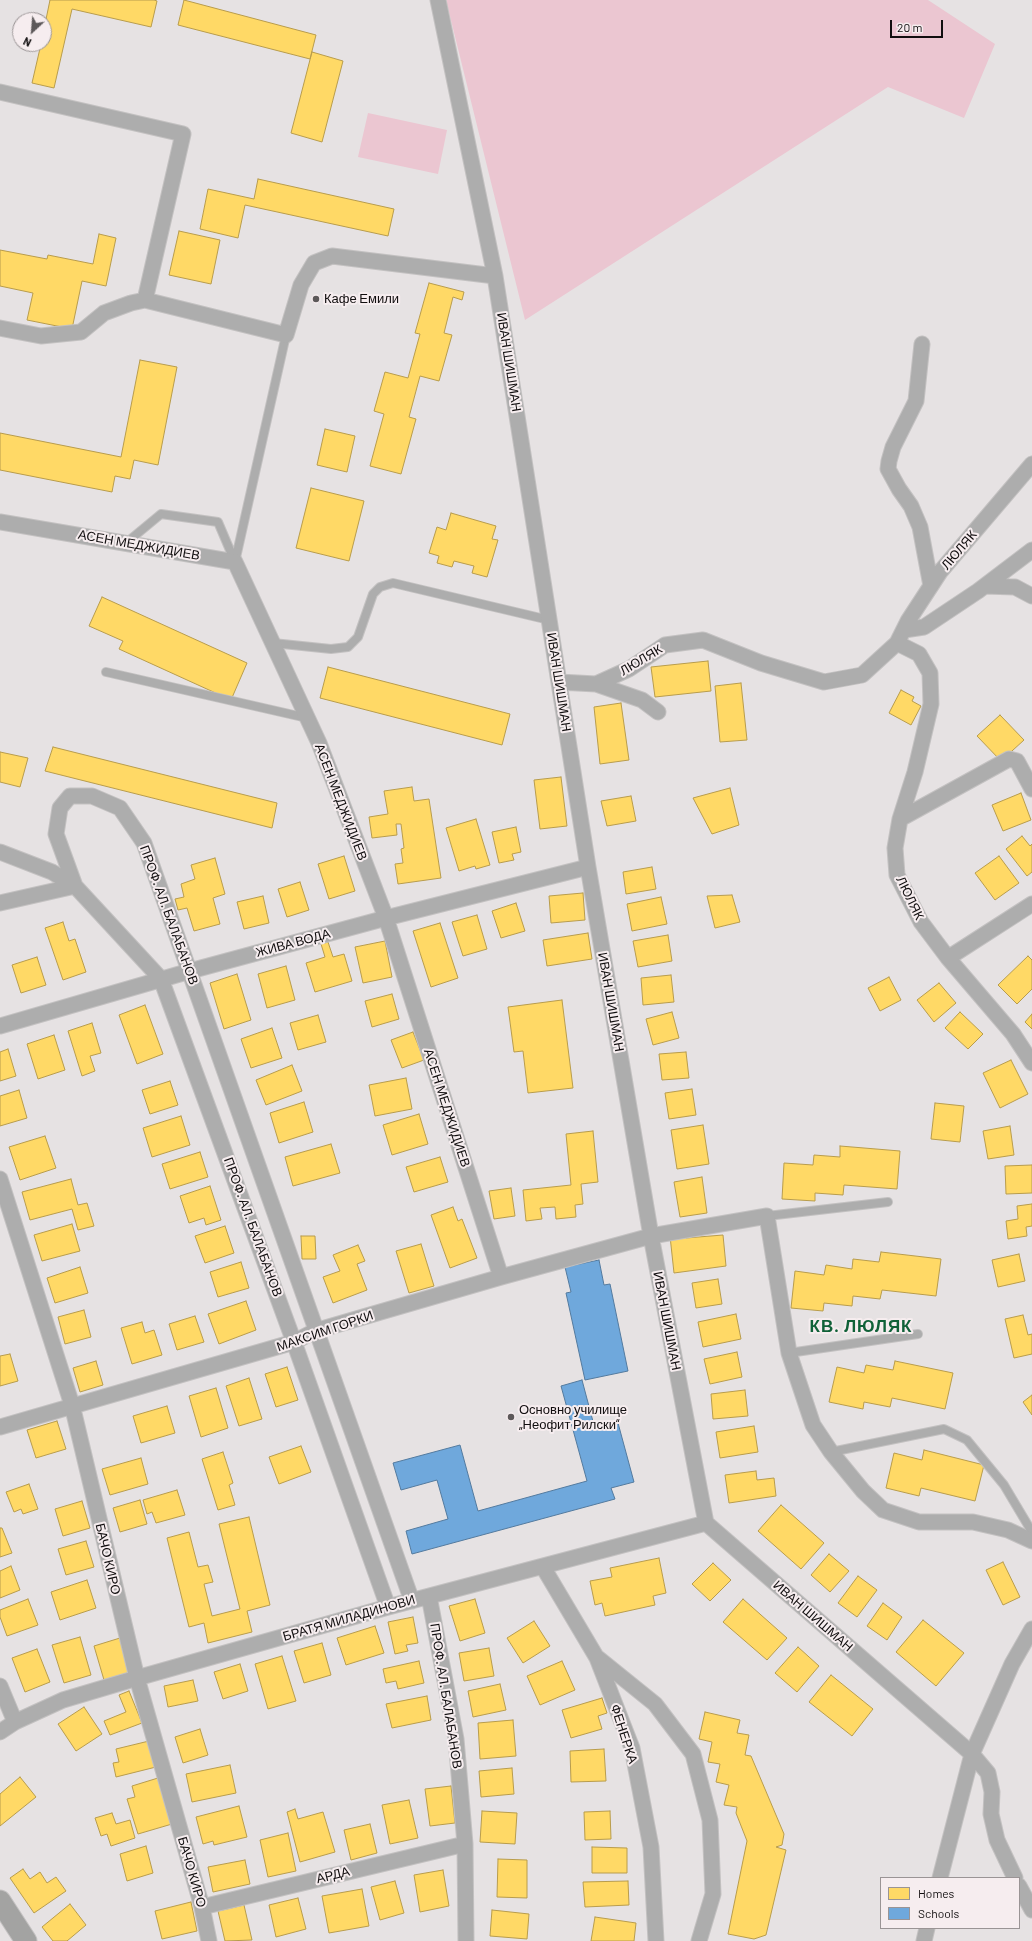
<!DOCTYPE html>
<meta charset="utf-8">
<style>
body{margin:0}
#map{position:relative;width:1032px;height:1941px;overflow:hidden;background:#e6e2e3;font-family:Barlow,sans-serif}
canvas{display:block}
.legend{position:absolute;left:880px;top:1877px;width:140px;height:52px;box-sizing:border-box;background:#f6edef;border:1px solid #9a9495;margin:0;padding:5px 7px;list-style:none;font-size:12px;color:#110e0f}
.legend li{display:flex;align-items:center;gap:8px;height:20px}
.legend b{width:20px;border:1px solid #9a9495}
.north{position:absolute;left:12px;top:12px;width:40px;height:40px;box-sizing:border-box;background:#f6edef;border:1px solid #9a9495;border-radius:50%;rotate:206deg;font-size:11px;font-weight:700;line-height:16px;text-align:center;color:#110e0f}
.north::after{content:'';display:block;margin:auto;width:14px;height:18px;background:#5c5859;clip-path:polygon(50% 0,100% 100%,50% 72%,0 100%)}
.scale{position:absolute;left:890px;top:20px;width:53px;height:18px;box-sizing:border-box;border:2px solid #110e0f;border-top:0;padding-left:5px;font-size:12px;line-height:14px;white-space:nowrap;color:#110e0f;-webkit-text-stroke:3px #f6edef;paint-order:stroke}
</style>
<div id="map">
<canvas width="1032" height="1941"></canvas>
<ul class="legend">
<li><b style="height:11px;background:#ffd966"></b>Homes</li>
<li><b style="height:11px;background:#6fa8dc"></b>Schools</li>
</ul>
<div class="north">N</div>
<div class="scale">20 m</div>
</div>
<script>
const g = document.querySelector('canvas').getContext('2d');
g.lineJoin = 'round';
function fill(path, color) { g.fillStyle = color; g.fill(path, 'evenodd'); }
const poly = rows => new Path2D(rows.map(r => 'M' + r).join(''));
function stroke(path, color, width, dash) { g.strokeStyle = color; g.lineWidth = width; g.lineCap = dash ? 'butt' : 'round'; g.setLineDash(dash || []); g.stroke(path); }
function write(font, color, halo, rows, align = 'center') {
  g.font = font + ' Barlow,sans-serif'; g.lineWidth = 4; g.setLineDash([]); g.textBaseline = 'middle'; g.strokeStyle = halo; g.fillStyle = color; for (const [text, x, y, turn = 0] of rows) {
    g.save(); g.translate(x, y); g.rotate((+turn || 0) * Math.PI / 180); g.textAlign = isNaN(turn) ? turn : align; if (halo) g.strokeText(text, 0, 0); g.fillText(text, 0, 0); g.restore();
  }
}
fill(poly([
 [446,0,928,0,995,44,964,118,888,87,525,320],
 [368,113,447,130,438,174,358,157]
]), '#ebc6d1');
const homes = poly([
 [50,0,154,0,157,1,151,27,72,9,54,88,32,83,41,44,44,44,44,29,50,0],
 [184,0,316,35,310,59,178,25,184,0],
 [312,52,343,61,322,142,291,133,312,52],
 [258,179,394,209,388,236,245,205,238,238,200,229,208,189,254,199,258,179],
 [179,231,220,240,211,284,169,275,179,231],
 [99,234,116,238,106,286,82,281,72,329,27,320,33,293,0,286,0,250,47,259,48,255,93,264,99,234],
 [429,283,464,292,462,300,453,297,444,333,452,335,439,381,420,376,409,417,416,419,401,474,370,466,384,414,374,411,385,372,408,378,420,334,415,333,429,283],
 [140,360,177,367,158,465,134,460,130,479,115,476,112,492,0,470,0,433,121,457,140,360],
 [325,429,355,436,347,472,317,465,325,429],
 [311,488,364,501,349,561,296,548,311,488],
 [451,513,496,526,492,539,498,540,487,577,472,573,474,566,454,561,452,567,437,563,439,556,429,553,437,527,446,530,451,513],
 [102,597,247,663,231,700,119,649,123,641,89,626,102,597],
 [708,661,711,691,655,697,651,667,708,661],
 [328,667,510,714,502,745,320,698,328,667],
 [741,683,747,740,720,742,715,686,741,683],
 [901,690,914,697,912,701,921,706,911,725,889,713,901,690],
 [621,703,629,760,600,764,594,707,621,703],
 [1000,715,1024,740,1001,761,977,736,1000,715],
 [53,747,277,803,272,828,45,771,53,747],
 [0,752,28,758,20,787,0,782,0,752],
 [561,777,567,826,540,829,534,780,561,777],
 [412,787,414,801,429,799,441,878,398,884,395,864,403,863,401,849,404,848,401,824,396,824,397,835,372,838,369,817,388,814,384,791,412,787],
 [730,788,739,825,712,834,693,798,730,788],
 [1021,793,1031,820,1003,831,992,805,1021,793],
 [631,796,636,821,607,826,601,801,631,796],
 [476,819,490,865,476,869,475,866,459,871,446,828,476,819],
 [516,827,521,852,512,854,514,860,499,863,492,832,516,827],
 [1022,836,1030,846,1032,844,1032,872,1027,876,1006,849,1022,836],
 [344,856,355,891,329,899,318,864,344,856],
 [999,856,1019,883,995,900,975,873,999,856],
 [215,858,225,894,213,898,220,924,194,931,187,908,178,910,175,899,184,897,181,884,195,879,191,865,215,858],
 [652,867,656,889,626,894,623,872,652,867],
 [300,882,309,910,287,917,278,889,300,882],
 [583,893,585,920,551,923,549,896,583,893],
 [732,895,740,922,715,928,707,896,732,895],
 [263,896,269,923,244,929,237,902,263,896],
 [661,897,667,924,632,931,627,904,661,897],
 [516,903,525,931,501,938,492,911,516,903],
 [477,915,487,949,463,956,452,922,477,915],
 [63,922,69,941,75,939,86,972,63,980,45,928,63,922],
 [440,923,458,978,431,987,413,931,440,923],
 [588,933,592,959,547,966,543,940,588,933],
 [668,935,672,961,638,967,633,941,668,935],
 [385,941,392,977,363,983,355,947,385,941],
 [328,942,333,957,344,954,352,981,315,992,306,963,325,957,321,944,328,942],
 [1028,956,1032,960,1032,989,1017,1004,998,985,1028,956],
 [37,957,46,985,21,993,12,965,37,957],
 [286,966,295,1000,267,1008,258,974,286,966],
 [237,974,251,1020,224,1029,210,983,237,974],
 [671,975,674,1002,643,1005,641,978,671,975],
 [889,977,901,1000,880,1011,868,988,889,977],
 [939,983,956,1003,934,1022,917,1000,939,983],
 [392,994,399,1019,372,1027,365,1001,392,994],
 [562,1000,573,1088,528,1093,523,1051,514,1052,508,1007,562,1000],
 [145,1005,163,1054,137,1064,119,1015,145,1005],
 [672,1012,679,1038,653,1045,646,1019,672,1012],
 [960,1012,983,1034,968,1049,945,1028,960,1012],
 [1032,1014,1032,1029,1025,1022,1032,1014],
 [318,1015,326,1042,298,1050,290,1023,318,1015],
 [92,1023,101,1053,90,1056,95,1071,82,1076,68,1031,92,1023],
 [272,1028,282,1058,251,1068,241,1039,272,1028],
 [413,1032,424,1060,402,1068,391,1040,413,1032],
 [54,1035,65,1070,38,1079,27,1044,54,1035],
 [8,1049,16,1076,0,1081,0,1052,8,1049],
 [686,1052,689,1078,662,1080,659,1054,686,1052],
 [1011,1060,1028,1094,1000,1108,983,1073,1011,1060],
 [292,1065,302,1091,266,1105,256,1080,292,1065],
 [406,1078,412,1109,375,1116,369,1085,406,1078],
 [170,1081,178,1105,150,1114,142,1090,170,1081],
 [692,1089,696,1115,669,1119,665,1093,692,1089],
 [19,1090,27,1118,0,1126,0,1096,19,1090],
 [304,1102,313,1132,279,1143,270,1113,304,1102],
 [935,1103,964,1106,960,1142,931,1139,935,1103],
 [419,1114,428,1144,392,1155,383,1125,419,1114],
 [181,1116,190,1145,152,1157,143,1128,181,1116],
 [703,1125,709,1164,677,1169,671,1130,703,1125],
 [1010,1126,1014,1155,988,1159,983,1131,1010,1126],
 [593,1131,598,1182,581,1184,583,1204,575,1205,576,1217,556,1219,555,1207,540,1208,542,1219,526,1221,523,1190,571,1185,566,1134,593,1131],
 [45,1136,56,1168,20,1180,9,1147,45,1136],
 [331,1144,340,1173,293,1186,285,1157,331,1144],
 [840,1146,900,1151,897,1189,844,1185,843,1195,815,1193,815,1201,782,1199,784,1163,813,1165,814,1155,840,1157,840,1146],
 [200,1152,208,1177,170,1189,162,1164,200,1152],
 [440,1157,448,1182,414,1192,406,1167,440,1157],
 [1032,1165,1032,1193,1006,1194,1005,1166,1032,1165],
 [702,1177,707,1213,680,1217,674,1182,702,1177],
 [71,1179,78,1205,87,1203,94,1226,78,1230,72,1209,30,1220,22,1192,71,1179],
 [210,1186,221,1220,206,1225,204,1218,189,1223,180,1196,210,1186],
 [511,1188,515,1216,494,1219,489,1191,511,1188],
 [1032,1204,1032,1226,1026,1227,1027,1236,1008,1239,1006,1221,1018,1219,1017,1206,1032,1204],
 [453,1207,458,1221,462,1219,477,1258,450,1268,431,1215,453,1207],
 [72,1224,80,1251,42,1261,34,1235,72,1224],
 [225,1226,234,1253,205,1263,195,1236,225,1226],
 [686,1234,686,1238,723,1235,726,1266,674,1273,670,1236,686,1234],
 [301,1236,315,1236,316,1259,302,1259,301,1236],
 [421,1244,434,1286,409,1293,396,1251,421,1244],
 [358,1245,365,1261,357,1264,367,1290,333,1303,323,1277,340,1271,333,1255,358,1245],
 [881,1252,941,1259,936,1296,882,1290,880,1299,853,1296,852,1306,824,1303,823,1311,791,1308,795,1271,824,1275,826,1265,852,1269,853,1259,879,1262,881,1252],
 [1019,1254,1025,1281,998,1287,992,1260,1019,1254],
 [241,1262,249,1288,218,1297,210,1272,241,1262],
 [80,1267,88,1293,55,1303,47,1278,80,1267],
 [718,1279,722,1304,696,1308,692,1283,718,1279],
 [246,1301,256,1330,219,1344,208,1314,246,1301],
 [84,1310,91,1337,65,1344,58,1317,84,1310],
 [736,1314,741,1339,703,1347,698,1322,736,1314],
 [1023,1315,1028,1335,1032,1334,1032,1354,1014,1358,1005,1319,1023,1315],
 [195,1316,204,1342,177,1350,169,1324,195,1316],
 [142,1322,145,1333,154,1330,162,1355,132,1364,121,1328,142,1322],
 [737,1352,742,1377,710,1384,704,1359,737,1352],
 [10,1354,18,1381,0,1386,0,1356,10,1354],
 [96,1361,103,1385,80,1392,73,1368,96,1361],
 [895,1361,953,1373,945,1409,892,1398,890,1407,864,1402,863,1409,829,1402,837,1367,864,1373,866,1365,893,1370,895,1361],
 [287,1367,298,1400,276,1407,265,1374,287,1367],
 [249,1378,262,1419,239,1426,226,1386,249,1378],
 [216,1388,228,1428,201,1437,189,1396,216,1388],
 [745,1390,748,1416,713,1419,711,1394,745,1390],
 [1032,1395,1032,1415,1023,1402,1032,1395],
 [167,1406,175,1433,141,1443,133,1416,167,1406],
 [57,1421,66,1449,36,1458,27,1430,57,1421],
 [754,1426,758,1452,720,1458,716,1432,754,1426],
 [301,1446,311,1472,279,1484,269,1457,301,1446],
 [924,1450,984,1465,975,1501,921,1488,919,1496,886,1488,894,1453,922,1460,924,1450],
 [223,1452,233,1483,229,1485,235,1505,218,1510,202,1459,223,1452],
 [141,1458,148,1484,110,1495,102,1469,141,1458],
 [756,1471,757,1480,774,1478,776,1496,729,1503,725,1475,756,1471],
 [29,1484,38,1509,23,1514,21,1509,14,1512,6,1492,29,1484],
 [177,1490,185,1515,156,1523,152,1512,147,1514,143,1500,177,1490],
 [140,1500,147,1524,120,1532,113,1508,140,1500],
 [82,1501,90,1528,63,1536,55,1509,82,1501],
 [781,1505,824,1543,801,1569,758,1531,781,1505],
 [249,1517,270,1605,247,1611,252,1632,208,1643,204,1623,189,1627,167,1538,189,1532,198,1567,208,1565,213,1582,204,1584,212,1616,240,1609,219,1524,249,1517],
 [0,1528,2,1528,12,1553,0,1557,0,1528],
 [86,1541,94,1567,66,1575,58,1549,86,1541],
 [829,1554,849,1571,830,1592,811,1575,829,1554],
 [659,1558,666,1593,653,1596,655,1605,605,1616,602,1603,595,1605,590,1581,612,1577,610,1568,659,1558],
 [1003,1562,1020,1597,1003,1605,986,1570,1003,1562],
 [713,1563,731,1580,710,1601,692,1584,713,1563],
 [11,1566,20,1590,0,1598,0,1571,11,1566],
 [858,1576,877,1590,857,1617,838,1603,858,1576],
 [87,1580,96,1608,60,1620,51,1592,87,1580],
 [28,1599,38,1625,7,1636,0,1617,0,1610,28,1599],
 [475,1599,485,1633,460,1641,449,1606,475,1599],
 [743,1599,787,1638,767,1660,723,1622,743,1599],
 [883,1603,902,1617,887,1640,867,1626,883,1603],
 [413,1617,418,1643,406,1645,408,1651,395,1654,388,1622,413,1617],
 [923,1620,964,1653,936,1686,896,1652,923,1620],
 [534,1621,550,1646,523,1663,507,1638,534,1621],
 [375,1626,384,1653,346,1665,337,1638,375,1626],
 [80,1637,91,1675,64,1683,52,1645,80,1637],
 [120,1638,131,1672,104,1680,94,1646,120,1638],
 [322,1643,331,1675,304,1683,294,1651,322,1643],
 [798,1647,819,1666,797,1692,775,1673,798,1647],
 [489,1648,494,1676,464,1681,459,1653,489,1648],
 [37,1649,50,1682,25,1692,12,1658,37,1649],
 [282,1656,296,1701,268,1709,255,1664,282,1656],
 [419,1661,424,1683,398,1689,396,1681,386,1683,383,1669,419,1661],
 [562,1661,575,1690,540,1705,527,1676,562,1661],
 [240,1664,248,1691,223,1699,214,1672,240,1664],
 [831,1675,873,1709,852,1736,809,1702,831,1675],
 [193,1680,198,1701,168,1707,164,1686,193,1680],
 [500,1684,506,1710,473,1717,468,1691,500,1684],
 [129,1691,142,1723,110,1735,104,1721,126,1712,119,1695,129,1691],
 [427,1696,431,1720,392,1728,386,1704,427,1696],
 [602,1698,607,1713,598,1716,602,1729,571,1738,562,1710,602,1698],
 [84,1707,102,1734,76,1751,58,1724,84,1707],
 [705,1712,740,1720,737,1733,749,1735,745,1755,751,1756,784,1834,782,1845,776,1847,786,1850,766,1935,754,1939,728,1934,747,1841,736,1813,737,1807,724,1805,729,1785,716,1782,720,1764,708,1762,712,1742,699,1739,705,1712],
 [513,1720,516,1756,480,1759,478,1723,513,1720],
 [200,1729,208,1755,183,1763,175,1737,200,1729],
 [149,1741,156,1767,116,1777,113,1763,119,1762,116,1749,149,1741],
 [604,1749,606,1781,571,1782,570,1751,604,1749],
 [230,1765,236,1793,192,1802,186,1774,230,1765],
 [512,1768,514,1794,481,1797,479,1771,512,1768],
 [20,1777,36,1797,0,1826,0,1794,20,1777],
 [158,1778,172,1824,138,1834,127,1799,135,1797,132,1786,158,1778],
 [451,1786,455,1823,430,1826,425,1789,451,1786],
 [409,1800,418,1838,390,1844,382,1805,409,1800],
 [239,1806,247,1837,214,1845,213,1841,203,1844,196,1817,239,1806],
 [295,1809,298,1819,323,1812,335,1852,300,1862,287,1812,295,1809],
 [482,1811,517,1813,515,1844,480,1842,482,1811],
 [610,1811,611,1839,585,1840,584,1812,610,1811],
 [112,1813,116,1824,130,1820,135,1838,111,1846,107,1834,101,1836,95,1818,112,1813],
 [370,1824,377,1853,351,1860,344,1830,370,1824],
 [288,1833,296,1871,268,1877,260,1840,288,1833],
 [146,1846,153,1873,127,1881,120,1854,146,1846],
 [592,1847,627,1848,627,1873,592,1873,592,1847],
 [498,1859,527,1860,527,1898,497,1897,498,1859],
 [245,1860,250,1884,213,1892,208,1867,245,1860],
 [23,1869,30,1879,40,1872,47,1883,56,1877,66,1891,34,1913,10,1878,23,1869],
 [443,1870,449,1906,420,1912,414,1875,443,1870],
 [395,1881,404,1913,380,1920,371,1887,395,1881],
 [628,1881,629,1905,585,1907,583,1882,628,1881],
 [362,1889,369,1926,329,1933,322,1896,362,1889],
 [298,1898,306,1929,276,1937,269,1905,298,1898],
 [191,1902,197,1931,162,1939,155,1911,191,1902],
 [70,1904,86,1925,67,1941,53,1941,42,1927,70,1904],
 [244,1905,252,1940,225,1941,218,1911,244,1905],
 [492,1910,529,1914,527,1939,490,1936,492,1910],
 [595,1917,636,1923,634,1941,591,1941,595,1917]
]);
fill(homes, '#ffd966');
stroke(homes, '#b89c4c', 1);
const schools = poly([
 [599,1260,604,1285,610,1284,628,1371,585,1380,566,1293,571,1292,565,1267,599,1260],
 [582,1380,595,1429,618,1423,634,1482,611,1488,615,1499,412,1554,406,1531,448,1519,437,1480,401,1490,393,1463,460,1445,478,1511,587,1481,561,1386,582,1380]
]);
fill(schools, '#6fa8dc');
stroke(schools, '#537a9e', 1);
const lane = poly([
 [126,543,161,514,218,522,235,562],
 [235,562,286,335],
 [273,643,331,649,348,647,358,637,373,594,380,587,393,583,549,620],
 [106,672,307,718],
 [767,1216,888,1202],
 [789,1353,918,1334],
 [831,1452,944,1429,967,1440,1004,1485,1032,1532]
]);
const street = poly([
 [438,0,495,276,588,867,651,1236,706,1523,972,1754,988,1773,992,1792,991,1814,997,1840,1015,1878],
 [0,92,183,134,145,300],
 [0,328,41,336,81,332,104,313,131,303,145,300,286,335,301,285,314,263,332,256,495,276],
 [922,344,916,401,893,447,889,461,888,469,899,489,911,506,920,527,931,586],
 [0,522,235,562,319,743,386,918,501,1277],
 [985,586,1015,587,1032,596],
 [904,630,924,627,978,591,1032,550],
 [897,643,919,654,930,673,931,704,915,772,900,819,895,848,897,875,921,922,948,958,1013,1034,1032,1063],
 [559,682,596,684,629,669,665,645,703,640,761,663,824,682,862,675,897,643,908,621,940,572,1032,464],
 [596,684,642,700,658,712],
 [900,819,1009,759,1017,761,1032,789],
 [0,852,52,872,75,886],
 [0,903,75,886],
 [948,958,1032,904],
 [0,1026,190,971,386,918,588,867],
 [0,1179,72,1405,137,1678,202,1907,209,1941],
 [0,1427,294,1342,315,1331,501,1277,651,1236,767,1216,789,1353,813,1425,831,1452,863,1491,883,1510,919,1522,973,1522,1008,1530,1032,1541],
 [543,1567,597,1658,632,1748,651,1847,656,1941],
 [429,1596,456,1739,465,1844,466,1941],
 [388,1607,294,1342,161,979,75,886,56,834,60,808,70,796,92,796,120,808,144,843,412,1601],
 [598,1658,655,1704,693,1754,710,1820,713,1894,699,1941],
 [0,1686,15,1722],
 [0,1732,15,1722,63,1700,137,1678,388,1607,706,1523],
 [940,1878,972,1754,1012,1664,1032,1629],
 [1019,1886,1032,1910],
 [202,1907,465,1844],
 [924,1941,927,1928]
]);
const secondary = poly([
 [0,1901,26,1941]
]);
stroke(lane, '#c3c1c1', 10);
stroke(street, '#c3c1c1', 17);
stroke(secondary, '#c3c1c1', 23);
stroke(lane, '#adadad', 8);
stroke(street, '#adadad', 15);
stroke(secondary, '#a3a3a2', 21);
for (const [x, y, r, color] of [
 [316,299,4,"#5c5859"],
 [511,1417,4,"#5c5859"]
]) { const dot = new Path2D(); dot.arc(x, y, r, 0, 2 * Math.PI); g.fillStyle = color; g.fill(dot); stroke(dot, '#f6edef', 1.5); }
write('13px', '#110e0f', '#f6edef', [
 ["Кафе Емили",324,299],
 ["Основно училище",519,1410],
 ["„Неофит Рилски“",519,1425]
], 'left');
write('13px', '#110e0f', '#f6edef', [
 ["ИВАН ШИШМАН",509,362,81],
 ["АСЕН МЕДЖИДИЕВ",139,545,10],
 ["ЛЮЛЯК",959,550,-50],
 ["ЛЮЛЯК",641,660,-31],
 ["ИВАН ШИШМАН",559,682,81],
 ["АСЕН МЕДЖИДИЕВ",341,802,69],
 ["ЛЮЛЯК",910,898,64],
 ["ПРОФ. АЛ. БАЛАБАНОВ",169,915,70],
 ["ЖИВА ВОДА",293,943,-15],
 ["ИВАН ШИШМАН",611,1002,80],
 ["АСЕН МЕДЖИДИЕВ",447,1108,72],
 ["ПРОФ. АЛ. БАЛАБАНОВ",253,1227,70],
 ["ИВАН ШИШМАН",667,1321,79],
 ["МАКСИМ ГОРКИ",325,1331,-19],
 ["БАЧО КИРО",108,1559,77],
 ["ИВАН ШИШМАН",813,1616,41],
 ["БРАТЯ МИЛАДИНОВИ",349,1618,-16],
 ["ПРОФ. АЛ. БАЛАБАНОВ",446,1696,81],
 ["ФЕНЕРКА",624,1734,72],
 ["БАЧО КИРО",192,1872,74],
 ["АРДА",333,1875,-14]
]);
g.letterSpacing = '1px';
write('bold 17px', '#106138', '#f6edef', [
 ["КВ. ЛЮЛЯК",861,1326]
]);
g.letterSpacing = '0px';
</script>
